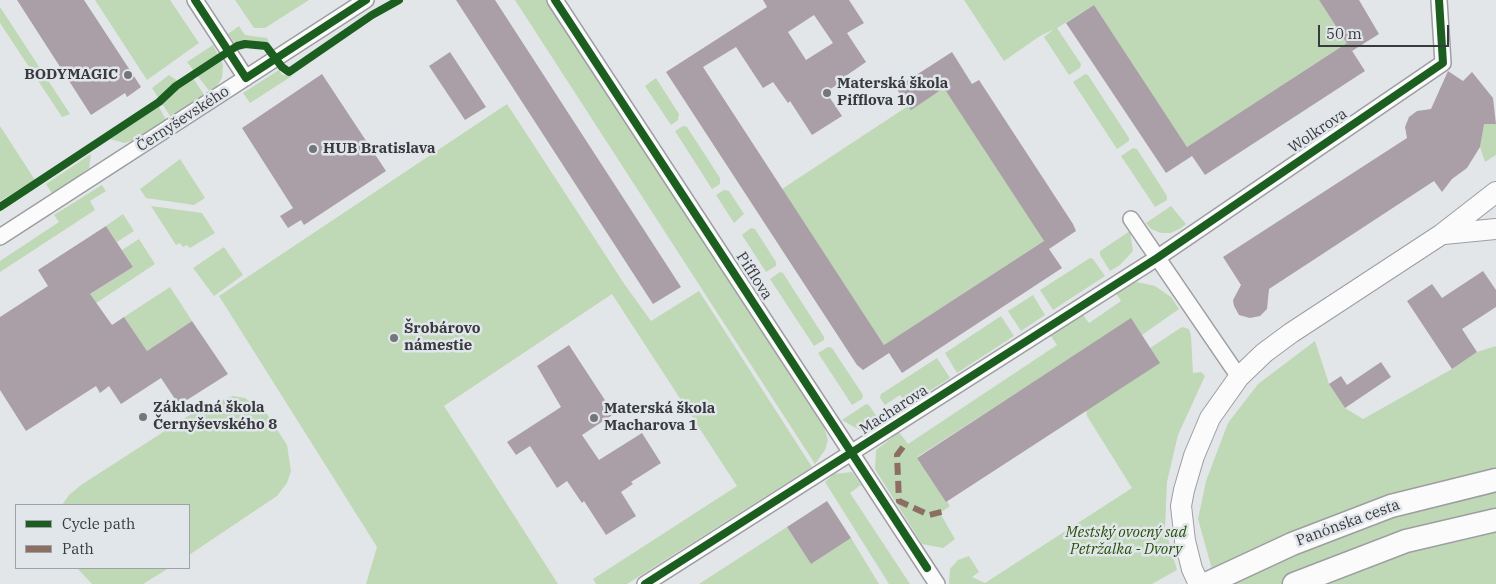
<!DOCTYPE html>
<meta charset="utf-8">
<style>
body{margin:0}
#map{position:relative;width:1496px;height:584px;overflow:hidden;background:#e3e6e9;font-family:"IBM Plex Serif",serif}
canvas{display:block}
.legend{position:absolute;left:15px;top:504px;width:175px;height:65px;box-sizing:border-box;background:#e1e6eb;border:1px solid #9ea1a5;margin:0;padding:6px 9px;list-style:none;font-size:15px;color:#393a3d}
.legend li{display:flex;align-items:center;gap:10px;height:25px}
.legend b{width:25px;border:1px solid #9ea1a5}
.scale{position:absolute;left:1318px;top:25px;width:131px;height:22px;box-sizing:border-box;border:2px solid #393a3d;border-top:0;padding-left:6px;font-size:15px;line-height:18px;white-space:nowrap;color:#393a3d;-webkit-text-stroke:4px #e1e6eb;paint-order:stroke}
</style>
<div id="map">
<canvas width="1496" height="584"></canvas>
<ul class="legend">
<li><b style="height:6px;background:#1b5e20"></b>Cycle path</li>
<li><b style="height:6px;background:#8d6e63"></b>Path</li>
</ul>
<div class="scale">50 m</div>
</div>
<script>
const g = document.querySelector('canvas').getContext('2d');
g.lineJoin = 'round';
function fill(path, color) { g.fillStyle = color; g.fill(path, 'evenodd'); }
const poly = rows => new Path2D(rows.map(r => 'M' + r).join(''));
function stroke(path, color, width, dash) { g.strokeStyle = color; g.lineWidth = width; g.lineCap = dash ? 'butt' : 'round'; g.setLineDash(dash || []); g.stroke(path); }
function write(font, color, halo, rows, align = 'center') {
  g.font = font + ' "IBM Plex Serif",serif'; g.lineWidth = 5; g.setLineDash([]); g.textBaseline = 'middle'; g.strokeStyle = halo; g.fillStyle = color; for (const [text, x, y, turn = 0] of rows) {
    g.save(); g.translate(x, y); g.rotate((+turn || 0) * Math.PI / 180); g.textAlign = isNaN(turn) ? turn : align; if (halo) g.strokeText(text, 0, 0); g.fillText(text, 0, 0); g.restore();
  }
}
fill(poly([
 [95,0,170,0,199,43,147,80],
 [235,0,309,0,265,28,254,28],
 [515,0,548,0,820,414,828,440,825,450,815,464],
 [964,0,1319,0,1347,43,1187,147,1094,5,1057,28,1081,64,1080,68,1069,75,1044,37,1054,29,1040,36,1004,61],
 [0,7,70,114,62,117,0,23],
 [239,26,245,35,267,38,269,43,247,40,234,42,228,34],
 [213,45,223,65,222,78,215,89,210,92,187,62],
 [279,70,282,75,292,76,250,103,243,93],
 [189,72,203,93,203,97,170,116,152,88,169,75,178,81,186,77],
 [1085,74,1088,75,1129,138,1129,141,1117,149,1073,82],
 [656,78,679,114,678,120,671,125,645,86],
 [945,88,1044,241,884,345,782,189,908,106,911,109],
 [507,104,625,285,651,321,699,291,812,467,627,584,596,584,593,579,737,486,612,294,444,406,558,584,366,584,377,547,219,296],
 [159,107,166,120,138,139,124,143,110,139],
 [1483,124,1496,124,1496,155,1485,162,1480,147],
 [0,126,35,180,0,201],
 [683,126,687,127,720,178,720,184,712,189,675,131],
 [1133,148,1137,149,1167,196,1167,200,1155,207,1121,156],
 [91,154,89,168,53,195,46,184],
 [180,159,205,198,194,205,146,198,140,189],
 [102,185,106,191,90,201,95,210,0,272,0,261,59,222,54,215],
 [724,190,729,191,744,214,734,223,716,195],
 [151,206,202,213,215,233,190,248,187,245,183,247,180,243,176,245],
 [1171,206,1186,224,1181,228,1171,233,1161,233,1151,229,1146,223],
 [123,214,134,231,117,242,106,226],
 [751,228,755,229,776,262,776,266,766,272,742,235],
 [1130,231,1133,251,1120,265,1110,271,1100,255,1100,251],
 [139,239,155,264,84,311,78,302,133,267,122,250],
 [224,247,243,275,214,296,193,268],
 [1090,258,1093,259,1105,276,1053,310,1040,290],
 [780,272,783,273,824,337,824,340,814,346,770,279],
 [1137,282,1155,286,1171,297,1179,309,1142,335,1131,319,917,457,950,506,940,513,955,539,943,548,922,544,875,469,876,450,899,432,908,444,1057,345,1049,333,1081,312,1089,323,1121,301,1114,290],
 [170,287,192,321,147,351,124,317],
 [1033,295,1045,315,1021,331,1008,311],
 [1001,316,1014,336,957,373,945,353],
 [1182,327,1189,329,1191,336,1193,373,1201,372,1205,376,1178,435,1167,482,1165,528,1177,570,1152,584,949,584,950,569,958,560,969,556,979,572,972,577,985,583,1132,488,1087,416,1086,410,1150,348],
 [1315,341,1329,384,1345,408,1363,419,1452,369,1477,352,1496,346,1496,584,1219,584,1213,573,1198,519,1206,481,1228,423,1258,384],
 [828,347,832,348,863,395,862,399,852,405,818,353],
 [937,358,950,378,907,405,900,395,885,405,880,398,881,394],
 [233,396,245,398,267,414,287,445,291,471,287,483,277,496,189,555,189,505,62,505,69,495,81,485,202,407],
 [866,404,869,405,881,423,861,431,842,420],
 [852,472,861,485,850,493,910,584,889,584,825,482,834,474],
 [787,527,811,564,851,538,879,584,699,584],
 [77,568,169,568,143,584,92,584]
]), '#bfd8b6');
fill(poly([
 [17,0,84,0,141,87,127,97,125,93,91,115],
 [456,0,495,0,681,287,653,304],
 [763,0,849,0,864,23,847,33,866,62,837,82,838,84,826,92,842,116,812,135,790,101,788,103,773,82,763,88,736,47,703,67,884,345,1044,241,944,88,911,110,896,88,952,52,972,84,979,80,1073,224,1076,231,1049,249,1062,268,902,373,889,353,863,370,857,365,666,72,767,7],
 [814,15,833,43,806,60,788,32],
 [1319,0,1359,0,1379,34,1352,51],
 [1094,5,1187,147,1347,43,1365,71,1205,175,1192,156,1166,173,1066,23],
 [450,52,486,107,465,120,429,66],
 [1448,71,1463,81,1472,72,1493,98,1496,124,1484,124,1480,147,1467,168,1452,179,1442,192,1434,181,1269,289,1267,309,1260,316,1250,318,1239,315,1234,306,1233,300,1241,285,1223,257,1407,138,1405,127,1409,117,1417,111,1431,109],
 [322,74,386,171,304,225,301,220,288,228,280,216,293,208,242,128],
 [106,226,133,267,90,294,112,325,124,317,147,351,192,321,228,374,179,405,161,378,121,404,109,386,100,393,96,386,26,431,0,390,0,317,48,286,38,270],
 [1483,271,1496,290,1496,307,1462,329,1477,352,1452,369,1407,301,1432,284,1442,298],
 [1131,318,1160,363,946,502,917,458],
 [569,345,614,414,582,435,599,460,642,433,661,463,631,482,633,484,621,492,636,516,606,535,584,501,582,503,567,481,557,488,530,446,516,455,507,442,561,407,537,366],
 [1381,362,1391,377,1345,408,1329,384,1341,376,1347,385],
 [827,501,851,538,811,564,787,527]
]), '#aa9ea7');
const minor = poly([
 [195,0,246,78],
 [555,0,937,584],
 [1131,219,1239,377],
 [0,237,366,0],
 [645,584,1157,258,1443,63,1439,0]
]);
const tertiary = poly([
 [1444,234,1496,229],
 [1199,584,1192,569,1185,541,1181,506,1184,490,1194,456,1210,418,1239,377,1264,353,1291,333,1442,234,1496,192]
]);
const secondary = poly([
 [1206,584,1292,544,1391,506,1496,480],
 [1294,584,1406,541,1496,520]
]);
stroke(minor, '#9d9ea1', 18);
stroke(tertiary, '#9d9ea1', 22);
stroke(secondary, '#9d9ea1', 25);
stroke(minor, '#fbfbfc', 15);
stroke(tertiary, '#fbfbfc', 20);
stroke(secondary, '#fbfbfc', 22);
stroke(poly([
 [903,447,897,455,899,501,929,515,945,511]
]), '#8d6e63', 6, [12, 6]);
stroke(poly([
 [195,0,246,78,366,0],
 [555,0,927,568],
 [0,207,159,102,176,86,237,46,245,44,266,46,282,67,289,72,372,15,399,0],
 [645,584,1157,258,1443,63,1439,0]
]), '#1b5e20', 8);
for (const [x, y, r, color] of [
 [128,75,5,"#747679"],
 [827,93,5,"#747679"],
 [313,149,5,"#747679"],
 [394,338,5,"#747679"],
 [143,417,5,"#747679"],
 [594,418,5,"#747679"]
]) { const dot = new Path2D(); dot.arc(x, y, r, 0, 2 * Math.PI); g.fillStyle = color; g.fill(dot); stroke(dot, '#e1e6eb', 2); }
write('bold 15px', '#393a3d', '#e1e6eb', [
 ["BODYMAGIC",118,75,"right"],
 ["Materská škola",837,84],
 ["Pifflova 10",837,101],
 ["HUB Bratislava",323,149],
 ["Šrobárovo",404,329],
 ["námestie",404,346],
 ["Základná škola",153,408],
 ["Černyševského 8",153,425],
 ["Materská škola",604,409],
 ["Macharova 1",604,426]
], 'left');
write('15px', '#393a3d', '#e1e6eb', [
 ["Černyševského",183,119,-33],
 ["Wolkrova",1318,131,-34],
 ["Pifflova",754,276,57],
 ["Macharova",894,410,-33],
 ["Panónska cesta",1348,523,-20]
]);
write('italic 15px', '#265006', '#e1e6eb', [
 ["Mestský ovocný sad",1126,533],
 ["Petržalka - Dvory",1126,550]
]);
</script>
